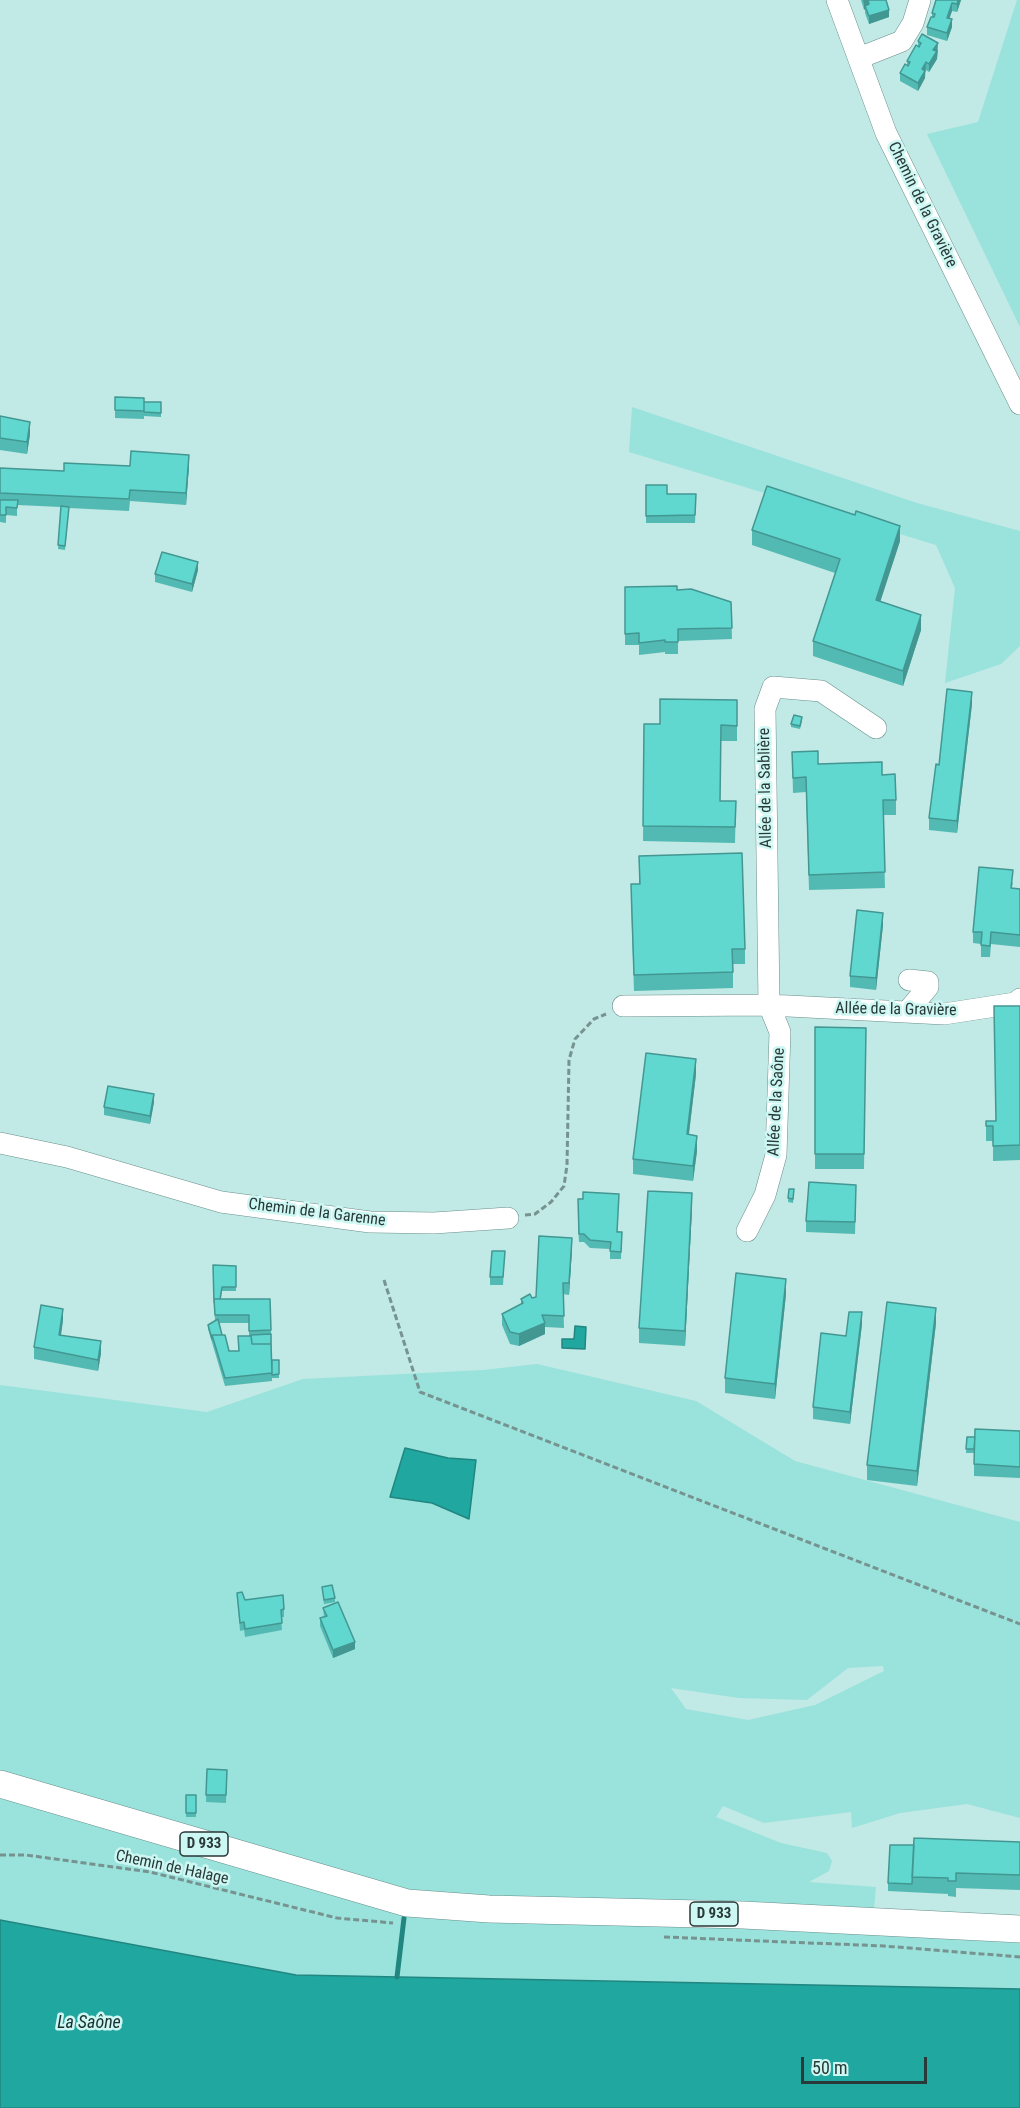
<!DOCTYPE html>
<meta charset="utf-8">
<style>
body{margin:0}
#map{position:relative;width:1020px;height:2108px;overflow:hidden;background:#c1e9e5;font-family:"Roboto Condensed",sans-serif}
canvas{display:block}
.scale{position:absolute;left:801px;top:2057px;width:126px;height:27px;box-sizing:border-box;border:3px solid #293937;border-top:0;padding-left:8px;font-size:18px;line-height:21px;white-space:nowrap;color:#293937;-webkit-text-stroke:4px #cdf7f3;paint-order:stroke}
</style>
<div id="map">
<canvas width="1020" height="2108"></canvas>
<div class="scale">50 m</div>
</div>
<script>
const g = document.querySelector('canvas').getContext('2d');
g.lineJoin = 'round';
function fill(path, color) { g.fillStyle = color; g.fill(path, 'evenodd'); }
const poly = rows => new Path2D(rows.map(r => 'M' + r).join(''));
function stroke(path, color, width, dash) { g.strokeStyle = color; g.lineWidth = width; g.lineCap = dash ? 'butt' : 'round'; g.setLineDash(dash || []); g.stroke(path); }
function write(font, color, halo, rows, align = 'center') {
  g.font = font + ' "Roboto Condensed",sans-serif'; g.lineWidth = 5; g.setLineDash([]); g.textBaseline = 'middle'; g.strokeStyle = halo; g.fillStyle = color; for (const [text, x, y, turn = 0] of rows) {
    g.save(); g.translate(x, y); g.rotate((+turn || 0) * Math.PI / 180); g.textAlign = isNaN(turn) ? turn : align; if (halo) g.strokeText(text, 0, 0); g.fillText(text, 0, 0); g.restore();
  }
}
fill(poly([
 [1017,0,1020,0,1020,327,927,134,978,122],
 [632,407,917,503,1020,531,1020,646,1001,664,945,683,955,588,936,545,629,452],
 [537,1364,696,1401,795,1461,1020,1522,1020,1818,967,1804,900,1813,852,1828,851,1812,764,1823,723,1806,716,1817,781,1843,827,1853,832,1861,829,1871,809,1882,876,1887,874,1909,880,1935,1020,1943,1020,1989,296,1975,0,1920,0,1385,207,1412,303,1379,483,1370],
 [883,1666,884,1671,815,1705,748,1720,686,1709,671,1688,739,1698,807,1700,848,1668]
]), '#9ae2dc');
const water = poly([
 [575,1326,586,1327,585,1349,562,1348,562,1339,574,1339,575,1326],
 [405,1448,448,1458,476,1460,469,1519,432,1503,390,1497,405,1448],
 [0,1920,296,1975,1020,1989,1020,2108,0,2108,0,1920]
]);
fill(water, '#1fa7a0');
stroke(water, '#228680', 1.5);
stroke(poly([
 [397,1977,404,1918]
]), '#228680', 5);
const minor = poly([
 [837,0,886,133,1020,404],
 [859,58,902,41,913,23,920,0],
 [623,1006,769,1005,944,1014,1015,1003,1020,999],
 [907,1012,928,987,928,982,909,980],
 [0,1143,67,1157,221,1202,370,1222,434,1223,508,1218],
 [747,1231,765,1195,776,1155,780,1032,769,1005,765,709,773,687,821,691,876,728]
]);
const major = poly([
 [0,1784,407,1903,489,1909,743,1915,1020,1929]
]);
stroke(minor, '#688f8b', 22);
stroke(major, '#688f8b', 28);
stroke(poly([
 [525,1215,535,1214,551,1202,564,1186,567,1165,569,1060,575,1039,594,1019,606,1014],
 [384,1280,420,1392,1020,1624],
 [0,1855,26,1855,150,1872,337,1918,393,1923],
 [664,1937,884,1946,1020,1957]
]), '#779390', 3, [6, 3]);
stroke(minor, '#fff', 21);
stroke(major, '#fff', 27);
fill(poly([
 [861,0,886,0,889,17,869,24,865,13,865,9,864,10],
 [936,0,961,0,957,12,952,11,949,18,952,27,947,41,927,35,927,27,932,17,932,13],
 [918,41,938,50,937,59,929,72,926,70,925,72,925,78,918,91,900,81,900,73,907,65,907,61,918,46],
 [115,397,144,402,161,402,161,417,144,416,144,410,144,419,115,418],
 [0,416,30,434,27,454,0,450],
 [130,466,189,466,186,505,130,501,129,511,69,508,65,550,58,549,61,507,17,505,17,516,6,515,6,523,0,522,0,468,64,471],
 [646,485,667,494,696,494,695,523,646,523],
 [752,530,900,541,880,601,921,630,903,686,813,656,813,641,835,573,752,545],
 [198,570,192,592,155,582,155,574],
 [625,587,731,602,732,639,678,641,678,654,665,654,665,652,639,655,639,645,625,645],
 [737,700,737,741,721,741,720,801,736,801,735,843,643,841,644,724,660,724],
 [972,704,957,833,929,830,929,818,939,765],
 [802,721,800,729,791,727,791,724],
 [792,752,818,764,882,775,896,800,896,815,883,815,885,888,809,890,806,792,793,793],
 [639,856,745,949,745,964,733,964,733,988,634,991,631,900,639,884],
 [1013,882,1012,888,1020,889,1020,947,991,944,990,957,981,957,981,944,973,943,973,932],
 [883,925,876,990,850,987,850,976],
 [1020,1006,1020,1160,993,1161,993,1141,986,1141,986,1121,996,1121],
 [815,1027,866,1028,864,1169,815,1169],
 [696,1074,689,1134,697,1151,693,1181,633,1174,633,1159],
 [154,1102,150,1124,104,1115,104,1107],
 [789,1189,794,1193,793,1203,788,1202],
 [856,1196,855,1234,806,1232,806,1221],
 [692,1208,685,1346,639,1343,639,1328],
 [578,1224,622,1232,621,1259,610,1259,610,1249,590,1248,584,1242,579,1242],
 [572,1249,569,1295,563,1294,564,1328,545,1327,545,1334,519,1346,510,1344,502,1325,502,1314,521,1304,521,1299,532,1298,536,1297],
 [505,1251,503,1285,490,1285,490,1277],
 [213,1265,236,1266,236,1291,222,1291,221,1299,270,1299,272,1360,279,1360,279,1378,272,1378,272,1381,225,1386,208,1329,208,1325,215,1321],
 [219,1323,249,1323,249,1336,238,1351,229,1351,222,1335],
 [786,1294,775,1399,725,1393,725,1378],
 [63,1320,61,1336,101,1353,98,1371,34,1359,34,1347],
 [936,1323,917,1486,867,1480,867,1465],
 [862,1324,850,1424,813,1419,813,1407,846,1336],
 [1020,1431,1020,1478,974,1476,974,1453,966,1453,967,1437,975,1437],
 [322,1587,335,1598,335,1602,324,1604],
 [237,1593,245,1600,284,1609,284,1617,281,1617,282,1630,245,1637,244,1630,240,1631],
 [323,1608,355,1649,333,1658,320,1626,320,1618,324,1617],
 [207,1769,227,1770,226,1803,206,1802],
 [186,1795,196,1795,196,1817,186,1817],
 [1020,1842,1020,1890,956,1888,956,1897,948,1896,948,1894,888,1891,888,1883,914,1845]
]), '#53bab3');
fill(poly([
 [868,0,868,8,865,6,865,9,864,10,864,2],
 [958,0,961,0,957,12,957,4],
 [952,3,952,11,947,26,947,18],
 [889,10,889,17,869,24,869,16],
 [952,19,952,27,947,41,947,33],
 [938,43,937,59,929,72,929,64,933,50],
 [926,62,925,78,918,91,918,83,922,69],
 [30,422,30,434,27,454,27,442],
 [189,455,189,466,186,505,186,493],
 [900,526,900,541,876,615,876,600],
 [198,562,198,570,192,592,192,584],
 [921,615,921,630,903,686,903,671],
 [972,692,972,704,957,833,957,821],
 [883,913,883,925,876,990,876,978],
 [696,1059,696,1074,687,1149,687,1134],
 [154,1094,154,1102,150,1124,150,1116],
 [697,1136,697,1151,693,1181,693,1166],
 [692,1193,692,1208,685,1346,685,1331],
 [572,1238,572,1249,569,1295,569,1283],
 [786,1279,786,1294,775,1399,775,1384],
 [936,1308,936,1323,917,1486,917,1471],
 [63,1309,63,1320,59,1347,59,1335],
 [862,1312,862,1324,850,1424,850,1412],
 [545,1323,545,1334,519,1346,519,1334],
 [101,1341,101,1353,98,1371,98,1360],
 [355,1642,355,1649,333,1658,333,1650]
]), '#439792');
const building = poly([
 [864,0,886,0,889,10,869,16,865,6,869,4,868,0,864,2,864,0],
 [936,0,958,0,957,4,952,3,947,18,952,19,947,33,927,27,931,17,934,17,935,14,932,13,936,0],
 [922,34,938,43,933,50,937,51,929,64,926,62,922,69,925,71,918,83,900,73,905,64,908,66,910,62,907,61,916,45,919,47,921,43,918,41,922,34],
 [115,397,144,398,144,411,115,410,115,397],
 [144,402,161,402,161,413,144,412,144,402],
 [0,416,30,422,27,442,0,438,0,416],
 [131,451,189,455,186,493,130,490,129,499,0,493,0,468,64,471,64,463,130,466,131,451],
 [646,485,667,485,667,494,696,494,695,515,646,516,646,485],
 [767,486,855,515,856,511,900,526,876,600,921,615,903,671,813,641,840,559,752,530,767,486],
 [0,500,18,500,17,508,6,507,6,515,0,515,0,500],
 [61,506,69,507,65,546,58,545,61,506],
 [162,552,198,562,192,584,155,574,162,552],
 [677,586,677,590,691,589,731,602,732,628,678,629,678,642,665,642,665,640,639,643,639,633,625,634,625,587,677,586],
 [947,689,972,692,957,821,929,818,936,764,939,765,947,689],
 [660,699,737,700,737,726,721,725,720,801,736,801,735,827,643,826,644,724,660,724,660,699],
 [794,715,802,717,800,726,791,724,794,715],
 [818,751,818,764,882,762,882,775,895,774,896,800,883,800,885,872,809,875,806,777,793,778,792,752,818,751],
 [742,853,745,949,732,949,733,972,634,975,631,884,640,884,639,856,742,853],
 [979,867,1013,870,1011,888,1020,889,1020,935,991,932,990,946,981,945,982,932,973,932,979,867],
 [857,910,883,913,876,978,850,976,857,910],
 [994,1006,1020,1006,1020,1145,993,1146,993,1126,986,1126,986,1121,996,1121,994,1006],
 [815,1027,866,1028,864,1154,815,1154,815,1027],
 [646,1053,696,1059,687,1134,697,1136,693,1166,633,1159,646,1053],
 [108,1086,154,1094,150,1116,104,1107,108,1086],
 [809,1182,856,1185,855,1222,806,1221,809,1182],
 [789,1189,794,1189,793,1199,788,1198,789,1189],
 [648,1191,692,1193,685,1331,639,1328,648,1191],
 [583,1192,619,1194,617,1232,622,1232,621,1252,610,1251,611,1242,590,1240,584,1234,579,1234,578,1199,583,1199,583,1192],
 [539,1236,572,1238,569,1283,563,1283,564,1316,542,1315,545,1323,519,1334,510,1332,502,1314,523,1303,521,1299,530,1294,532,1298,536,1297,539,1236],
 [492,1251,505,1251,503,1277,490,1277,492,1251],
 [213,1265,236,1266,236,1287,222,1287,220,1299,214,1299,214,1303,213,1265],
 [736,1273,786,1279,775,1384,725,1378,736,1273],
 [214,1299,270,1299,271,1330,249,1331,249,1315,215,1315,214,1299],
 [887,1302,936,1308,917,1471,867,1465,887,1302],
 [41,1305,63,1309,59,1335,101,1341,98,1360,34,1347,41,1305],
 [849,1312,862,1312,850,1412,813,1407,821,1333,846,1336,849,1312],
 [218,1319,222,1335,212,1335,212,1339,208,1325,218,1319],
 [271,1334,271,1344,252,1344,251,1335,271,1334],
 [212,1335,225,1335,229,1351,239,1351,238,1336,251,1336,252,1344,271,1344,272,1373,225,1378,212,1335],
 [272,1360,279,1360,279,1374,272,1375,272,1360],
 [975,1429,1020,1431,1020,1467,974,1464,975,1429],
 [967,1437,975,1437,974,1449,966,1449,967,1437],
 [332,1585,335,1598,324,1600,322,1587,332,1585],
 [242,1592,245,1600,283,1595,284,1609,281,1610,282,1623,245,1629,244,1622,240,1623,237,1593,242,1592],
 [338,1602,355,1642,333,1650,320,1618,327,1616,323,1608,338,1602],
 [207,1769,227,1770,226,1795,206,1795,207,1769],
 [186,1795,196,1795,196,1813,186,1813,186,1795],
 [914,1838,1020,1842,1020,1875,956,1873,956,1881,948,1881,948,1878,912,1877,914,1838],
 [890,1845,914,1845,912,1884,888,1883,890,1845]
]);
fill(building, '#60d8d0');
stroke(building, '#439792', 1.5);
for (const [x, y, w] of [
 [204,1844,48],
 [714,1914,48]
]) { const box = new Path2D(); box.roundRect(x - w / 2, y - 12, w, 24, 4.5); g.fillStyle = '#cdf7f3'; g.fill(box); stroke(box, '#293937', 1.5); }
write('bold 15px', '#293937', null, [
 ["D 933",204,1844],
 ["D 933",714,1914]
]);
write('16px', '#293937', '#cdf7f3', [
 ["Chemin de la Gravière",922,205,64],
 ["Allée de la Sablière",766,788,-91],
 ["Allée de la Gravière",896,1010,1],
 ["Allée de la Saône",777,1102,-87],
 ["Chemin de la Garenne",317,1213,7],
 ["Chemin de Halage",172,1868,12]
]);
write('italic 18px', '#1a302e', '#cdf7f3', [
 ["La Saône",89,2023]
]);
</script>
